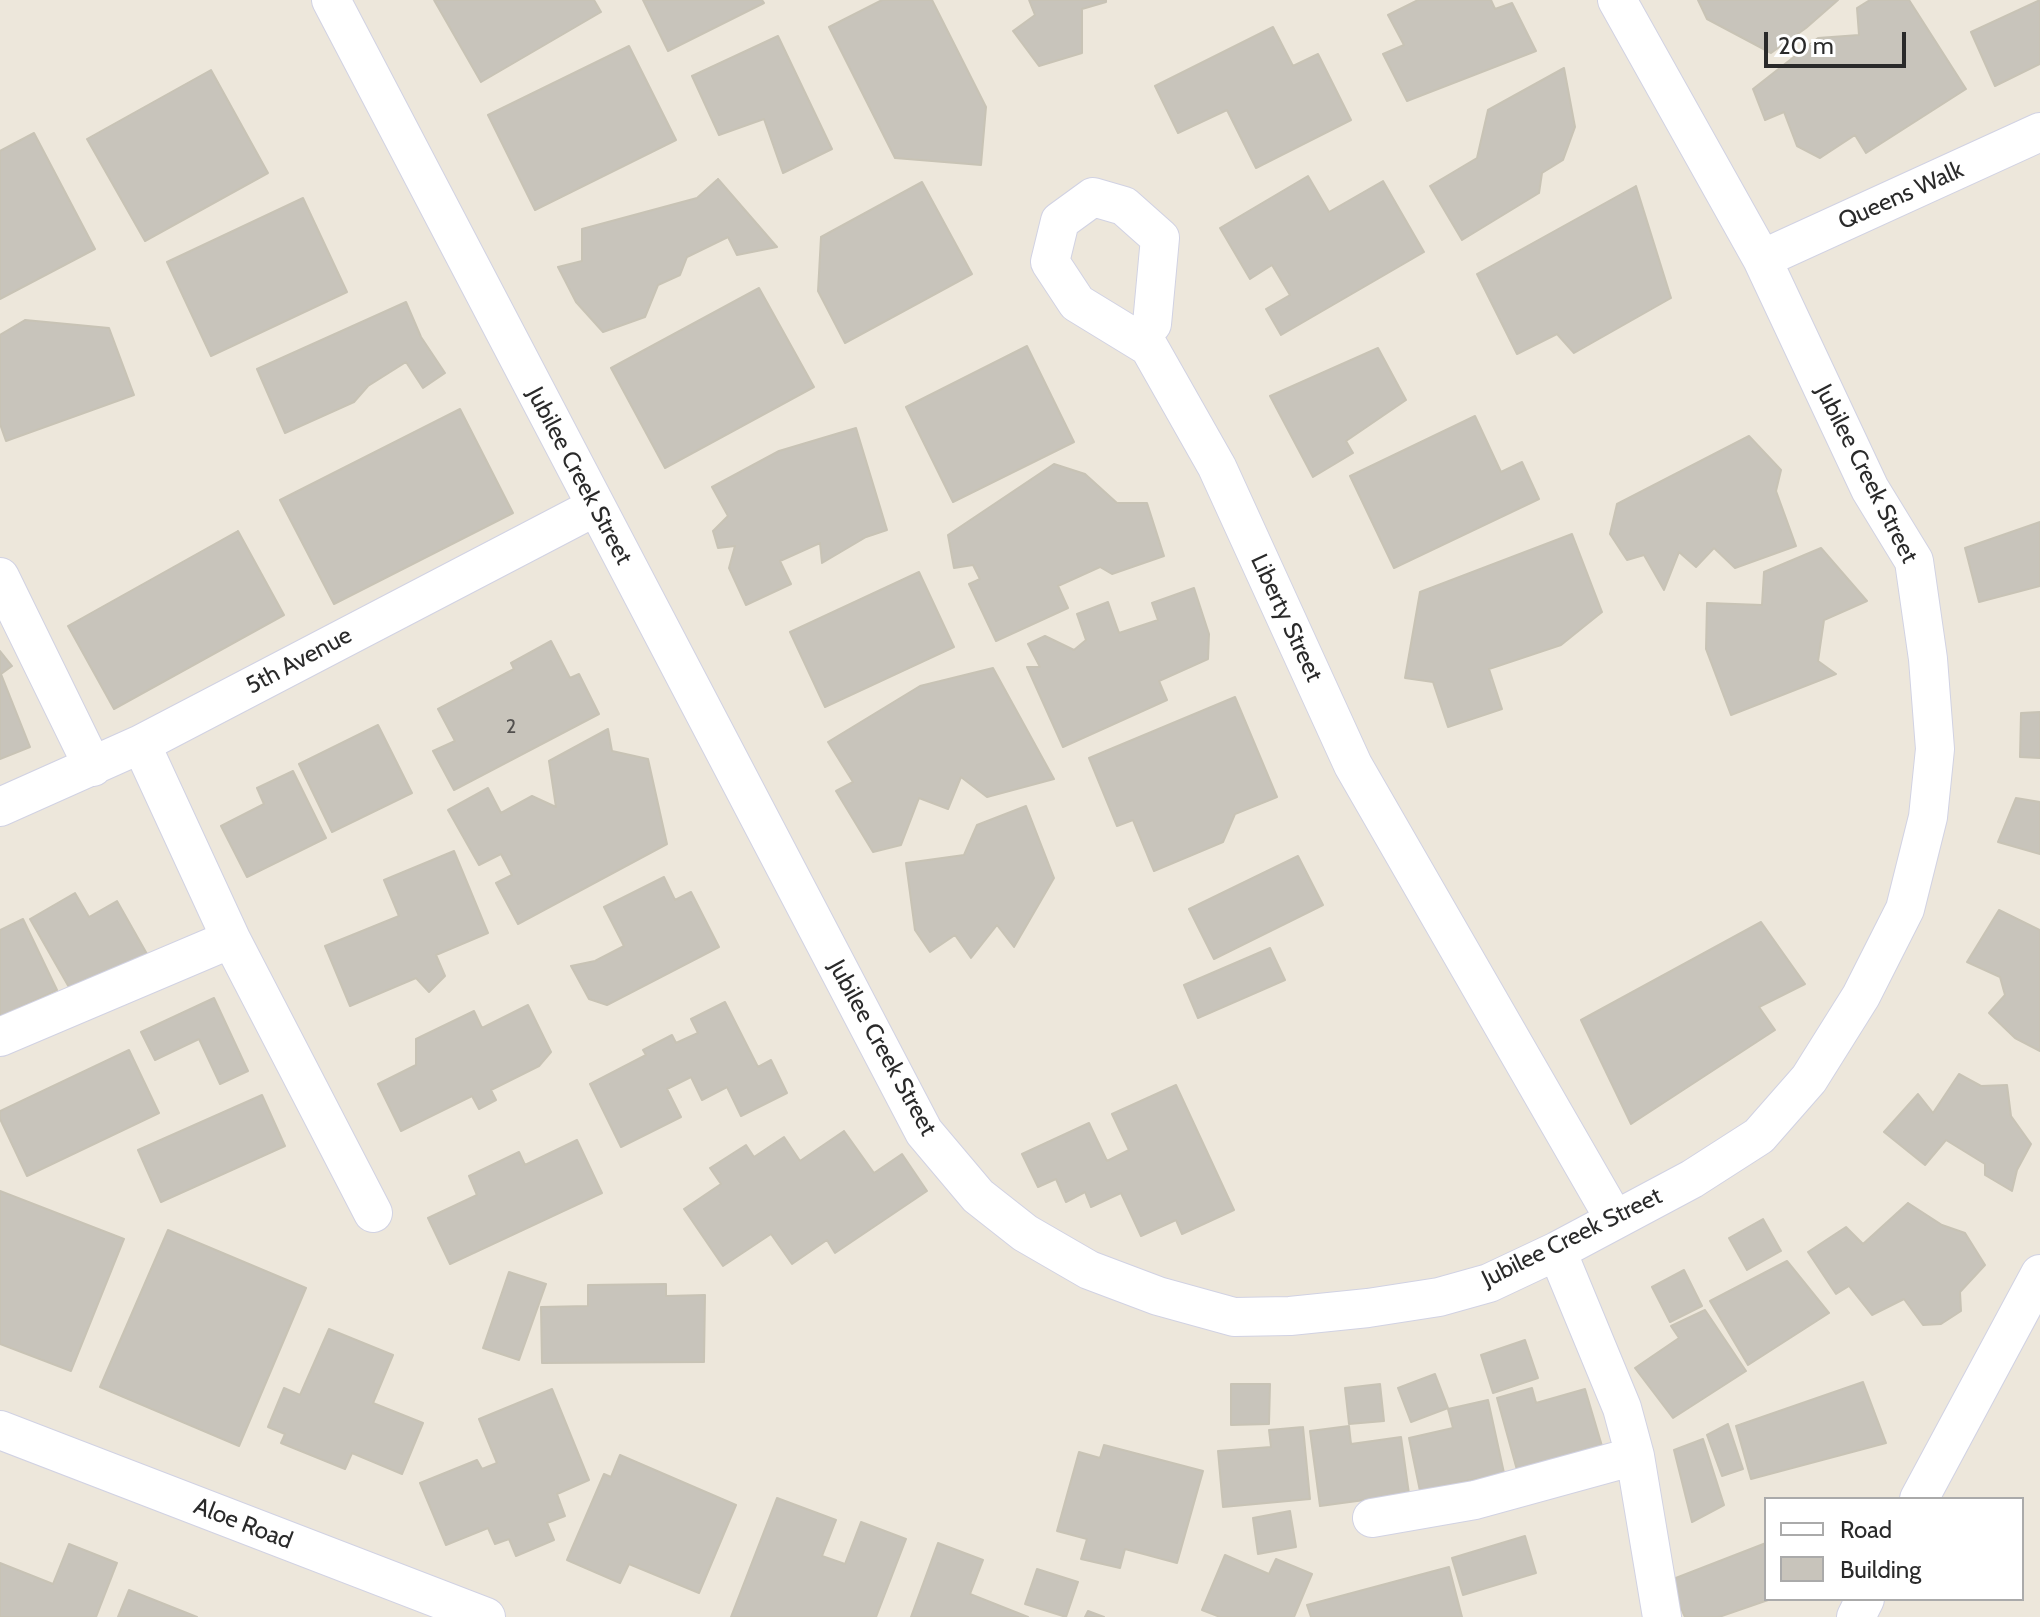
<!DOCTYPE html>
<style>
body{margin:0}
#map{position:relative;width:2040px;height:1617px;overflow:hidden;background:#ede7db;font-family:Cabin,sans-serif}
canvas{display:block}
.legend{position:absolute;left:1764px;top:1497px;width:260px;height:104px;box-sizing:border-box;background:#fff;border:2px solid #aaa;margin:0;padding:10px 14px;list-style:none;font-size:24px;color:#2a2a2a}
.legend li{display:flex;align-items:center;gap:16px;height:40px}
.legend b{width:40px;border:2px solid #aaa}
.scale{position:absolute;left:1764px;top:32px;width:142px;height:36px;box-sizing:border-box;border:4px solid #2a2a2a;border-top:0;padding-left:10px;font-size:24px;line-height:28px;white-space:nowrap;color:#2a2a2a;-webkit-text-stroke:6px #fff;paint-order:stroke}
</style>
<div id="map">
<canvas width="2040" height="1617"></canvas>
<ul class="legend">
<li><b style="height:10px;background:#fff"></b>Road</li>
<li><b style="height:22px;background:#c8c4bb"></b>Building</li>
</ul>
<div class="scale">20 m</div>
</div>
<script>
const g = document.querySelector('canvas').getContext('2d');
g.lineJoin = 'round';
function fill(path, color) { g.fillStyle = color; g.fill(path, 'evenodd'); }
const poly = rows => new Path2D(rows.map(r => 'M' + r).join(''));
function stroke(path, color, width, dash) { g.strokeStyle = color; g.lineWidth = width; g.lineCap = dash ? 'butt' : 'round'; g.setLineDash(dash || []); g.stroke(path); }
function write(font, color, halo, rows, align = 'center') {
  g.font = font + ' Cabin,sans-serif'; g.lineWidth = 6; g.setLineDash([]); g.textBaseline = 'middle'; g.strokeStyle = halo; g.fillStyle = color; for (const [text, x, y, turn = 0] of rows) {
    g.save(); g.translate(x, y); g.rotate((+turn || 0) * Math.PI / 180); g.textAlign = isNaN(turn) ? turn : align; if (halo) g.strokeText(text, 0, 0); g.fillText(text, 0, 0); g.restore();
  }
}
const building = poly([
 [434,0,594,0,601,12,481,82,434,0],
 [643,0,762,0,764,3,668,51,643,0],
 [882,0,932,0,986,107,981,165,895,158,829,27,882,0],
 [1029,0,1106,0,1106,2,1082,9,1082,53,1039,66,1013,31,1035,15,1029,0],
 [1418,0,1491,0,1495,9,1512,3,1536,51,1407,101,1383,54,1404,45,1388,15,1418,0],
 [1698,0,1838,0,1806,28,1771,53,1707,19,1698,0],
 [1870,0,1909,0,1966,89,1866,153,1855,135,1820,158,1797,146,1784,112,1765,120,1753,89,1818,38,1859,35,1857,8,1870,0],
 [2040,0,2040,64,1995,86,1971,32,2040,0],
 [1273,27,1293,66,1318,54,1351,120,1256,168,1227,110,1178,133,1155,86,1273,27],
 [778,36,832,149,783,173,764,119,719,135,692,76,778,36],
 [629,46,676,140,535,210,488,115,629,46],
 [1564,68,1575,127,1563,160,1542,173,1539,193,1462,240,1430,186,1477,158,1488,110,1564,68],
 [211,70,268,173,145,241,87,139,211,70],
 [34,133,95,249,0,299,0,151,34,133],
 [1308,176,1329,212,1383,181,1424,252,1281,335,1266,309,1290,295,1272,265,1250,279,1220,228,1308,176],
 [718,179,777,247,737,255,728,237,687,257,680,275,658,285,645,317,603,332,576,302,558,267,582,261,582,229,697,198,718,179],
 [922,182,972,274,845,343,818,291,821,237,922,182],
 [1636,186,1671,298,1574,353,1557,334,1517,354,1477,274,1636,186],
 [303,198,347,292,211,356,167,262,303,198],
 [759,288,814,387,665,468,611,368,759,288],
 [406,302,421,337,445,373,423,388,406,362,368,386,354,402,285,433,257,369,406,302],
 [25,320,109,328,134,395,6,441,0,424,0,335,25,320],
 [1027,346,1074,442,953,502,906,407,1027,346],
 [1378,348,1406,400,1346,441,1353,453,1313,477,1270,396,1378,348],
 [460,409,513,513,334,604,280,500,460,409],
 [1475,416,1501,472,1522,462,1539,499,1394,568,1350,476,1475,416],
 [856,428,887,530,866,537,822,563,820,543,780,561,791,584,746,605,729,568,735,546,718,548,713,531,728,516,712,487,779,451,856,428],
 [1749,436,1781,470,1776,491,1796,546,1735,568,1714,548,1696,567,1679,552,1664,590,1644,555,1627,560,1610,534,1617,504,1749,436],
 [1054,464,1085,474,1117,503,1147,503,1164,556,1112,574,1100,567,1058,586,1068,608,996,641,969,584,980,579,973,565,954,568,948,535,1054,464],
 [2040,522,2040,586,1979,602,1965,548,2040,522],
 [238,531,284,615,114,709,68,626,238,531],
 [1572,534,1602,612,1561,645,1489,669,1502,709,1448,727,1433,682,1405,678,1420,592,1572,534],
 [1821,548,1867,601,1824,620,1818,661,1836,674,1731,715,1706,649,1707,603,1762,605,1764,572,1821,548],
 [919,572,954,647,825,707,790,632,919,572],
 [1194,588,1209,634,1208,659,1159,681,1167,700,1063,747,1027,667,1040,667,1028,644,1045,636,1074,650,1086,640,1077,614,1108,602,1119,633,1158,620,1152,603,1194,588],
 [551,641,570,678,579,674,599,714,454,790,433,751,455,741,438,709,514,669,511,663,551,641],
 [0,651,12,666,1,674,30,747,0,759,0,651],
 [993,668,1054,779,987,797,961,777,948,809,919,798,901,845,873,852,836,791,853,782,828,742,920,686,993,668],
 [1235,697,1277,797,1235,814,1223,842,1154,871,1133,820,1117,826,1089,758,1235,697],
 [2040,712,2040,758,2020,757,2021,713,2040,712],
 [378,725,412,793,332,832,299,764,378,725],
 [608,729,612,751,648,759,667,844,518,924,496,883,512,875,501,854,479,865,448,810,488,788,501,813,532,796,556,807,549,761,608,729],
 [293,771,326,838,247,877,221,826,264,804,257,788,293,771],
 [2016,798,2040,802,2040,854,1998,842,2016,798],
 [1026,806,1054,878,1014,947,997,925,971,958,955,935,930,952,915,930,906,863,964,855,977,825,1026,806],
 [454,851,488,933,436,955,445,976,429,992,416,978,350,1006,325,946,399,916,384,880,454,851],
 [1298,856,1323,905,1214,959,1189,909,1298,856],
 [664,877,675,900,691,892,719,947,607,1005,589,999,571,966,595,961,624,946,604,907,664,877],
 [75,893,89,917,117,901,147,954,74,996,30,919,75,893],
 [1999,910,2040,930,2040,1051,2015,1038,1989,1013,2005,995,2000,977,1967,962,1999,910],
 [23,919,57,990,0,1017,0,930,23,919],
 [1761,922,1805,984,1759,1007,1775,1030,1631,1124,1581,1020,1761,922],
 [1270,948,1285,980,1198,1018,1184,985,1270,948],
 [214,998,248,1071,220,1084,199,1039,155,1060,141,1032,214,998],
 [725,1002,758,1067,771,1060,787,1093,741,1116,727,1087,702,1100,691,1077,667,1089,681,1117,621,1147,590,1084,646,1055,643,1050,672,1035,676,1043,698,1033,691,1019,725,1002],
 [528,1005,551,1052,539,1066,491,1090,496,1100,479,1109,472,1096,401,1131,378,1084,416,1065,416,1039,474,1011,482,1028,528,1005],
 [129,1050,159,1113,27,1176,0,1119,0,1111,129,1050],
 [1959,1074,1981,1086,2007,1085,2011,1116,2031,1144,2017,1170,2012,1191,1985,1175,1985,1164,1946,1140,1925,1165,1884,1132,1918,1094,1933,1113,1959,1074],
 [1176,1085,1234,1210,1182,1234,1176,1220,1141,1236,1121,1193,1091,1207,1085,1192,1066,1202,1056,1179,1038,1187,1022,1154,1089,1123,1107,1161,1129,1150,1112,1114,1176,1085],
 [262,1095,285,1146,161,1202,138,1150,262,1095],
 [844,1131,874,1173,902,1154,927,1191,835,1253,827,1240,792,1264,771,1234,723,1266,684,1209,721,1184,710,1168,746,1145,754,1157,784,1137,800,1161,844,1131],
 [577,1140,602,1193,450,1264,428,1218,477,1195,469,1176,519,1152,525,1165,577,1140],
 [0,1191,124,1239,71,1371,0,1344,0,1191],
 [1908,1203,1942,1225,1965,1233,1985,1265,1960,1292,1961,1311,1941,1324,1923,1325,1904,1299,1872,1315,1849,1286,1836,1294,1808,1252,1846,1227,1863,1244,1908,1203],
 [1763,1219,1781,1251,1747,1270,1729,1238,1763,1219],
 [168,1230,306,1288,239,1446,100,1387,168,1230],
 [1787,1261,1829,1313,1748,1365,1710,1301,1787,1261],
 [1684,1270,1702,1306,1670,1322,1652,1287,1684,1270],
 [509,1272,546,1284,519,1360,483,1348,509,1272],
 [666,1284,666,1296,705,1295,704,1362,542,1363,541,1307,588,1306,588,1285,666,1284],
 [1705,1310,1746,1371,1673,1418,1635,1368,1679,1338,1671,1326,1705,1310],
 [329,1329,393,1355,373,1403,423,1423,402,1474,352,1453,345,1469,281,1443,285,1434,268,1427,284,1388,300,1395,329,1329],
 [1525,1340,1538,1378,1493,1393,1481,1355,1525,1340],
 [1435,1374,1448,1408,1411,1422,1398,1388,1435,1374],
 [1863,1382,1886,1443,1751,1479,1736,1426,1863,1382],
 [1231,1384,1270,1384,1269,1424,1231,1425,1231,1384],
 [1380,1384,1384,1421,1349,1424,1345,1388,1380,1384],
 [1532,1388,1536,1403,1585,1389,1602,1446,1517,1470,1497,1398,1532,1388],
 [552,1389,589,1480,557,1494,565,1516,547,1523,554,1540,516,1556,509,1539,495,1544,488,1528,446,1545,420,1483,477,1460,482,1469,497,1463,479,1419,552,1389],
 [1488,1400,1504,1473,1420,1491,1409,1438,1453,1428,1448,1409,1488,1400],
 [1728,1424,1743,1469,1722,1476,1707,1435,1728,1424],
 [1349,1426,1351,1444,1401,1437,1409,1494,1320,1506,1310,1431,1349,1426],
 [1303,1427,1310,1499,1223,1507,1218,1451,1271,1447,1269,1430,1303,1427],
 [1703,1439,1724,1505,1692,1522,1674,1450,1703,1439],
 [1104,1445,1203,1471,1177,1563,1125,1549,1120,1568,1081,1559,1087,1539,1057,1531,1079,1452,1100,1458,1104,1445],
 [620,1455,736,1505,699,1593,629,1564,620,1583,567,1560,604,1474,611,1477,620,1455],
 [777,1498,836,1520,822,1556,845,1564,861,1522,906,1539,876,1617,731,1617,777,1498],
 [1290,1511,1296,1547,1258,1554,1253,1518,1290,1511],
 [1525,1536,1536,1573,1463,1595,1452,1558,1525,1536],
 [938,1543,983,1560,970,1594,1028,1617,911,1617,938,1543],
 [1766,1543,1766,1599,1771,1599,1719,1617,1685,1617,1668,1581,1766,1543],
 [69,1544,117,1563,96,1617,0,1617,0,1563,53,1584,69,1544],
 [1225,1555,1269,1574,1276,1559,1312,1574,1294,1617,1220,1617,1202,1610,1225,1555],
 [1449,1567,1462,1617,1311,1617,1307,1605,1449,1567],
 [1037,1569,1078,1582,1066,1617,1025,1604,1037,1569],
 [129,1590,197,1617,118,1617,129,1590],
 [1088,1611,1104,1617,1085,1617,1088,1611]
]);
fill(building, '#c8c4bb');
stroke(building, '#c8c3b5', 2);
const street = poly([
 [331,0,924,1132,978,1196,1025,1233,1089,1270,1158,1296,1234,1317,1290,1316,1368,1308,1439,1297,1489,1283,1557,1251,1692,1179,1759,1136,1809,1079,1861,996,1905,909,1928,817,1935,749,1928,659,1914,561,1870,489,1762,259,1617,0],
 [1762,259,2040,132],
 [1152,324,1160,238,1124,206,1093,197,1060,221,1050,262,1077,303,1149,347,1217,467,1353,765,1615,1220],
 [0,577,93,767],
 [141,744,231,939,373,1213],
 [0,807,141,744,595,507],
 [0,1037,231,939],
 [1557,1251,1622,1408,1635,1456,1662,1617],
 [0,1430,486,1617],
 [1919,1499,2040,1274],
 [1372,1518,1475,1500,1635,1456],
 [1856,1617,1865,1599]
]);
stroke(street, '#d1d2e3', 40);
stroke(street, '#fff', 38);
write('20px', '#52504e', null, [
 ["2",511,727]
]);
write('24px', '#2a2a2a', '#fff', [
 ["Queens Walk",1901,196,-24],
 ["Jubilee Creek Street",1866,474,63],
 ["Jubilee Creek Street",579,476,62],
 ["Liberty Street",1286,618,65],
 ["5th Avenue",299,661,-28],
 ["Jubilee Creek Street",882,1048,61],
 ["Jubilee Creek Street",1572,1238,-26],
 ["Aloe Road",243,1524,21]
]);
</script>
